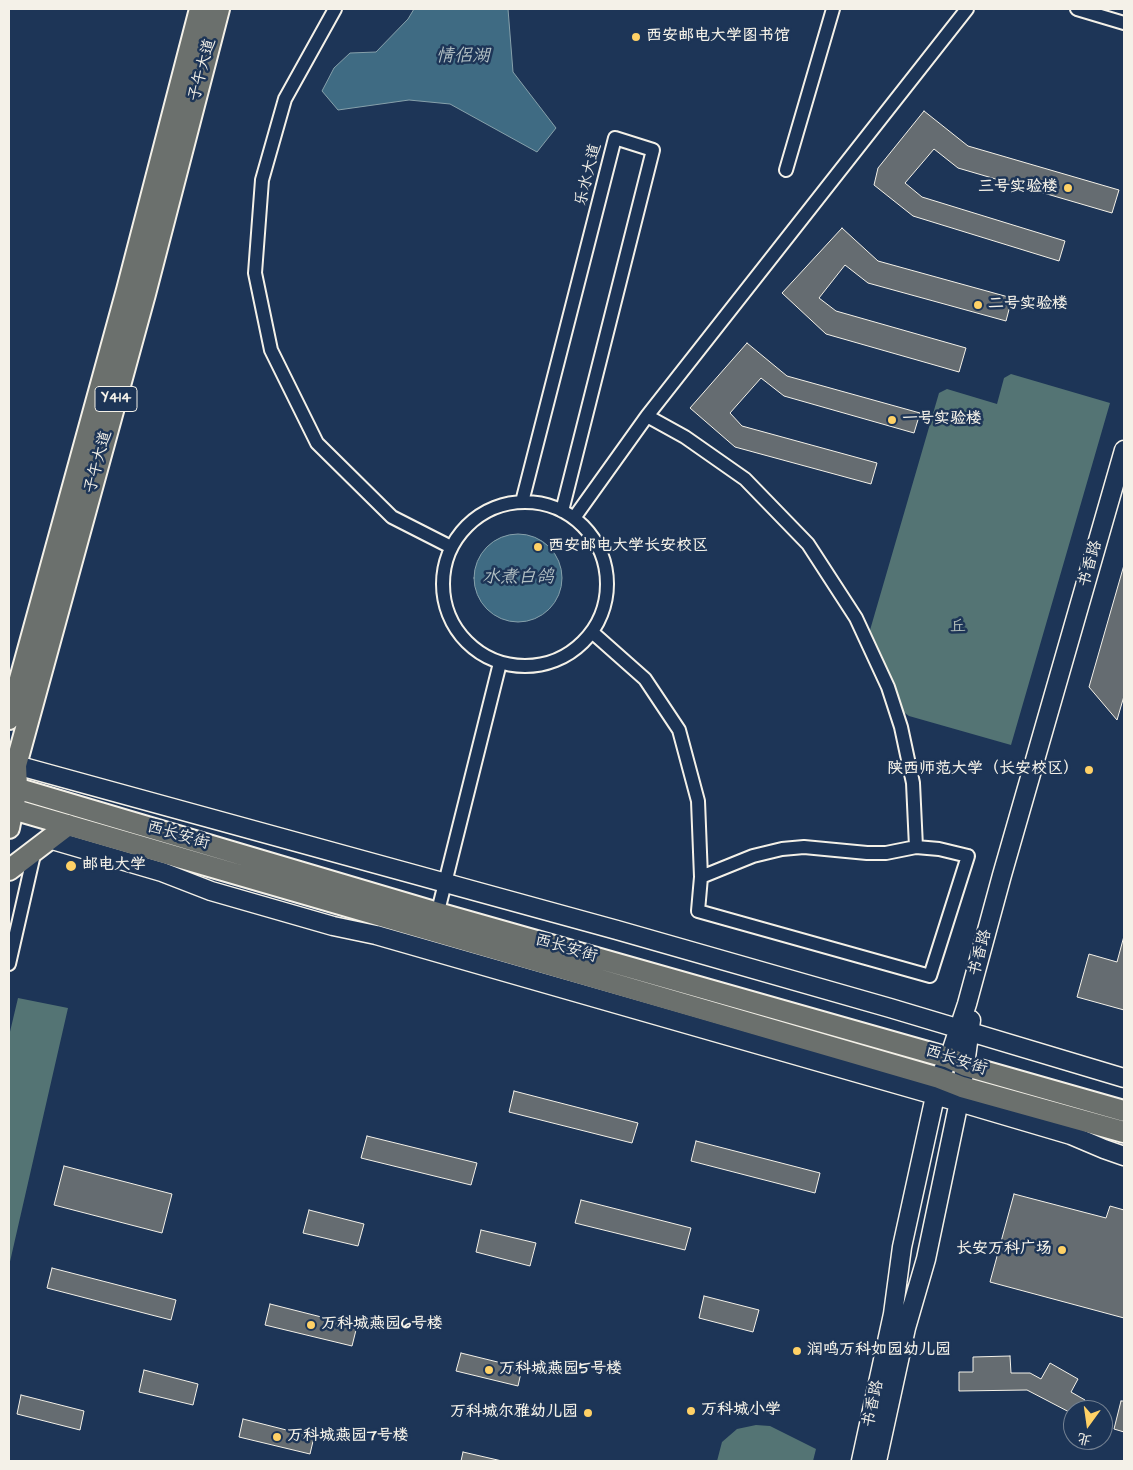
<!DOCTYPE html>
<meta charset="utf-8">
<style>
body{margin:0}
#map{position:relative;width:1133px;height:1470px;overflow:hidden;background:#1d3557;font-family:"Architects Daughter","LXGW WenKai TC",sans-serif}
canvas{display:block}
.frame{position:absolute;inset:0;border:10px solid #f4f1e8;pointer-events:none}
.north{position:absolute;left:1063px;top:1400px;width:50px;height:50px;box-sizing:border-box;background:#1d3557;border:1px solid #738091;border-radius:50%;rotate:194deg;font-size:14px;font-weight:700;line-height:20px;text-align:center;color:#f4f1e8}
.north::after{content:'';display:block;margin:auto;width:18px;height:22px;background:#ffd166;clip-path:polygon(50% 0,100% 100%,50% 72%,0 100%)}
</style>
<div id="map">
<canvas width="1133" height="1470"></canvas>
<div class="frame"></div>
<div class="north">北</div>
</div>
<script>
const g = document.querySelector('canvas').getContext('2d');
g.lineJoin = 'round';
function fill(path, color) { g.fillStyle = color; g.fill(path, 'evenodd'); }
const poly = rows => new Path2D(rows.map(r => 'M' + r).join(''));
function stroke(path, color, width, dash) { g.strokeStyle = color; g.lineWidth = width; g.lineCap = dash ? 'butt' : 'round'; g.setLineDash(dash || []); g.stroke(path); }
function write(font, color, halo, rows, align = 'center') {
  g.font = font + ' "Architects Daughter","LXGW WenKai TC",sans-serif'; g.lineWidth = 5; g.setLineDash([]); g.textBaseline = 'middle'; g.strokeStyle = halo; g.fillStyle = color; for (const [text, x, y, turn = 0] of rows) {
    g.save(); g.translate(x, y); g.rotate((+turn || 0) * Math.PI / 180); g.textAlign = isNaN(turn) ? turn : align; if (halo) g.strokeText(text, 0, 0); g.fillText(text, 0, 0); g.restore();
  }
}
fill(poly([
 [1011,374,1110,403,1011,745,909,716,895,706,868,637,939,393,947,389,997,404,1004,378],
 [18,998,68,1008,9,1266,9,1036],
 [756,1425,770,1426,816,1449,813,1461,717,1461,722,1442,737,1429]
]), '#547474');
const water = poly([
 [414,9,508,9,513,72,556,128,537,152,450,104,409,100,338,110,322,91,334,68,350,53,376,52,408,19,414,9],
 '474 578a44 44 0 1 1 88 0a44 44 0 1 1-88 0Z'
]);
fill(water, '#3f6b83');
stroke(water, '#87a1ab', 1);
const building = poly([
 [924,111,968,146,1119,190,1112,213,958,168,934,149,905,183,922,197,1065,241,1059,261,913,216,874,185,878,168,924,111],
 [842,228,878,261,1012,298,1006,321,868,283,845,265,819,298,836,311,966,348,959,372,826,334,782,293,842,228],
 [747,343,787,376,920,413,914,433,784,396,761,378,730,413,742,426,877,463,871,484,735,447,690,408,747,343],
 [1124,565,1124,696,1117,720,1089,687,1124,565],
 [1124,936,1124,1010,1077,997,1089,954,1117,962,1124,936],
 [514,1091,638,1123,632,1143,509,1112,514,1091],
 [367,1136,477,1163,471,1185,361,1158,367,1136],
 [696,1141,820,1173,815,1193,691,1161,696,1141],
 [64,1166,172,1194,162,1233,54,1205,64,1166],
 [1014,1194,1106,1218,1110,1206,1124,1210,1124,1318,990,1282,1014,1194],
 [581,1200,691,1228,685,1250,575,1223,581,1200],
 [309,1210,364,1224,358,1246,303,1233,309,1210],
 [481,1230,536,1243,530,1266,476,1252,481,1230],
 [52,1268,176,1300,171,1320,47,1288,52,1268],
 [704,1296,759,1310,753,1332,699,1318,704,1296],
 [270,1304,357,1326,352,1346,265,1325,270,1304],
 [461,1353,522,1368,518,1386,456,1371,461,1353],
 [1010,1356,1011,1373,1030,1373,1041,1379,1050,1363,1078,1379,1071,1392,1085,1400,1080,1410,1073,1410,1073,1414,1027,1390,959,1391,959,1372,973,1372,973,1357,1010,1356],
 [144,1370,198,1384,193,1405,139,1392,144,1370],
 [21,1395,84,1411,80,1430,17,1414,21,1395],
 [1121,1401,1124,1401,1124,1432,1114,1429,1121,1401],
 [243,1419,314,1437,310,1454,239,1437,243,1419],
 [463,1452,502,1461,461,1461,463,1452]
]);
fill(building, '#656c71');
stroke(building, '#f4f1e8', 1);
const street = poly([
 [335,9,285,99,262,180,255,273,271,350,317,443,392,517,451,547],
 [1077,9,1124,23],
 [786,170,833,9],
 [647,416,685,437,745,479,808,544,856,618,888,687,901,727,913,783,916,847],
 [522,502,615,138,653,150,562,511],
 '443 584a82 82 0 1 1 164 0a82 82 0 1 1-164 0Z',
 [574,518,647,416,967,9],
 [592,632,645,679,679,730,698,801,701,877,698,911,930,976,968,856,939,849,916,847,886,853,867,853,804,847,782,849,753,856,701,877],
 [436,919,500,663],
 [9,964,35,850]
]);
const secondary = poly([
 [9,763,617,930,890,1008,1124,1078],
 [49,839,162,872,211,891,333,926,376,935,959,1102,1071,1135,1104,1149,1124,1156],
 [861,1461,893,1314,902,1247,939,1078,949,1058,967,1004,1002,875,1124,450],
 [877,1461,906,1328,926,1259,962,1087,971,1020]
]);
const primary = poly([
 [9,719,127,290,200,9],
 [9,786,438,913,949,1058,966,1066,1124,1111],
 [9,808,939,1078,962,1087,1124,1132],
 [9,828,17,788,16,765,145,294,219,9],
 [9,870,68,825]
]);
stroke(street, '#f4f1e8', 16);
stroke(secondary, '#f4f1e8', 21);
stroke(primary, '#f4f1e8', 24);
stroke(street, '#1d3557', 12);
stroke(secondary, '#1d3557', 18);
stroke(primary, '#6b706d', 20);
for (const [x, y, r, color] of [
 [636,37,5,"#ffd166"],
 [1068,188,5,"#ffd166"],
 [978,305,5,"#ffd166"],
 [892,420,5,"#ffd166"],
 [538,547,5,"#ffd166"],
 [1089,770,5,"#ffd166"],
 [71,866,6,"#ffd166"],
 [1062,1250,5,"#ffd166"],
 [311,1325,5,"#ffd166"],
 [797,1351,5,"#ffd166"],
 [489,1370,5,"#ffd166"],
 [691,1411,5,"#ffd166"],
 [588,1413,5,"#ffd166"],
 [277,1437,5,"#ffd166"]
]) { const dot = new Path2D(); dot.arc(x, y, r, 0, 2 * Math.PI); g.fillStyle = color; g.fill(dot); stroke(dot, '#1d3557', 2); }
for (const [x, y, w] of [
 [116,399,42]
]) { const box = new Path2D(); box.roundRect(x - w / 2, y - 12.5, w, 25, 4); g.fillStyle = '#1d3557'; g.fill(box); stroke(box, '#f4f1e8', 1); }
write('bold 15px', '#f4f1e8', null, [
 ["Y414",116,399]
]);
write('bold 16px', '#f4f1e8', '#1d3557', [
 ["西安邮电大学图书馆",646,37],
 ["三号实验楼",1058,188,"right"],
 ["二号实验楼",988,305],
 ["一号实验楼",902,420],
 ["西安邮电大学长安校区",548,547],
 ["陕西师范大学（长安校区）",1079,770,"right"],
 ["邮电大学",82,866],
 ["长安万科广场",1052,1250,"right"],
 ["万科城燕园6号楼",321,1325],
 ["润鸣万科如园幼儿园",807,1351],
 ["万科城燕园5号楼",499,1370],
 ["万科城小学",701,1411],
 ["万科城尔雅幼儿园",578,1413,"right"],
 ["万科城燕园7号楼",287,1437]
], 'left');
write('16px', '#f4f1e8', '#1d3557', [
 ["子午大道",203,70,-75],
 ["乐水大道",589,175,-76],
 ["子午大道",99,462,-75],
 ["书香路",1091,564,-74],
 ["西长安街",178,836,16],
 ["西长安街",566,949,16],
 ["书香路",981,953,-75],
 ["西长安街",956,1061,18],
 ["书香路",874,1404,-78]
]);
write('16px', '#b4bfba', '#1d3557', [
 ["丘",958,628]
]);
write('italic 18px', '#b5c2c5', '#1d3557', [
 ["情侣湖",463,57],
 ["水煮白鸽",518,578]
]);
</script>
